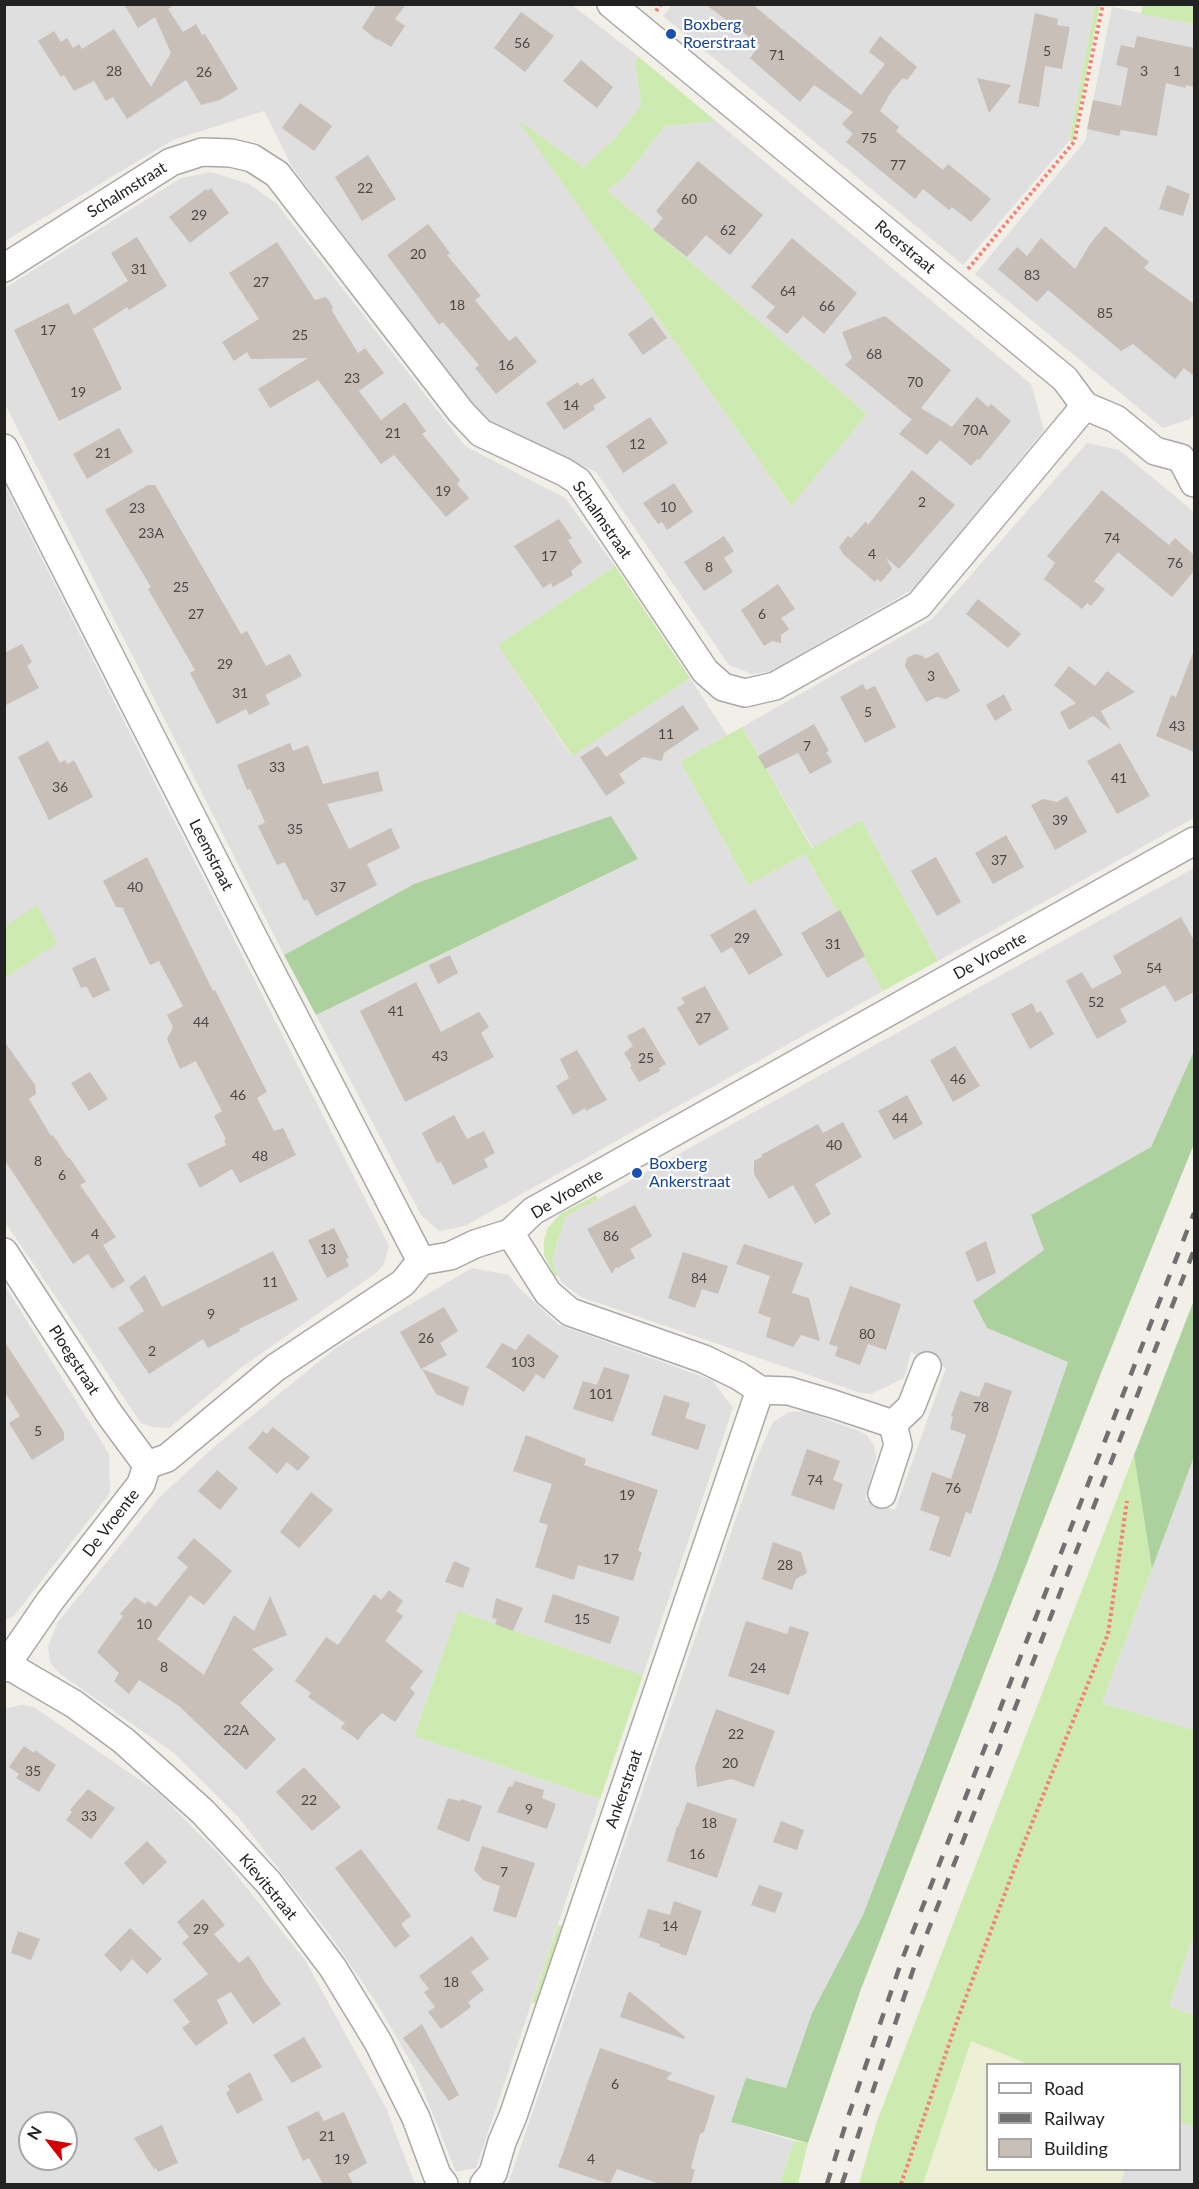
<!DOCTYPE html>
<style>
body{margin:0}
#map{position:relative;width:1199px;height:2189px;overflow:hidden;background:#f2efe9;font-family:Lato,sans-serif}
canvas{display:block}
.frame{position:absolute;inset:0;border:6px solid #222;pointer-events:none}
.legend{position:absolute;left:986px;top:2063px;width:195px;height:108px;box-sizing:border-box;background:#fff;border:2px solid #a7a7a7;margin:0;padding:8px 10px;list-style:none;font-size:18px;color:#222}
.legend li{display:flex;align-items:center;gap:12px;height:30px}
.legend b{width:30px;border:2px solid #a7a7a7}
.north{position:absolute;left:18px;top:2111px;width:60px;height:60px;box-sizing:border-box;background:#fff;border:2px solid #a7a7a7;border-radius:50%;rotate:301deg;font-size:16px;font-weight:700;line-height:24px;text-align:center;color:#222}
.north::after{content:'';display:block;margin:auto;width:21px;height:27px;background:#d40000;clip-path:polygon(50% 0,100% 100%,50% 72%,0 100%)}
</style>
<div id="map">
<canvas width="1199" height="2189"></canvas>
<div class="frame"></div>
<ul class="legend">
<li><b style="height:8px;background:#fff"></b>Road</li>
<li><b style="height:8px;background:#707070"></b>Railway</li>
<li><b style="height:16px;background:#c7bfb8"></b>Building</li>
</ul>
<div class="north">N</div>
</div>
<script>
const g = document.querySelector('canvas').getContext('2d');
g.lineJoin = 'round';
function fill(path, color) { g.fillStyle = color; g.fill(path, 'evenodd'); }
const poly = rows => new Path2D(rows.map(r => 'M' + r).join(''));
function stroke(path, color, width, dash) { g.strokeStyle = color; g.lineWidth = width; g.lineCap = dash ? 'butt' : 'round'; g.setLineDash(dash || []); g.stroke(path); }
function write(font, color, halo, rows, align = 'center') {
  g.font = font + ' Lato,sans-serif'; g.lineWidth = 4.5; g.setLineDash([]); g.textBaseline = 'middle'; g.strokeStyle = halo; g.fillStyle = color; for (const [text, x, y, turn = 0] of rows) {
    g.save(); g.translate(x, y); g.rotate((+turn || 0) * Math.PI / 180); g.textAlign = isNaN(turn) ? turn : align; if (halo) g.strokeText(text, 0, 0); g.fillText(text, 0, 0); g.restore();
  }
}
fill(poly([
 [673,4,1091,4,1095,6,1069,141,963,265,663,16],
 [4,5,572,5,639,57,635,61,641,105,615,138,583,167,519,121,790,505,867,414,607,190,623,179,665,126,716,121,1031,384,1044,430,915,588,772,671,752,674,729,665,596,472,483,418,292,167,264,111,173,140,5,241],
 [1112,7,1194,24,1194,413,1190,419,1163,428,975,274,1085,141],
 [211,172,249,184,277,204,465,446,565,498,615,566,498,645,571,756,690,678,727,735,680,761,748,885,805,854,883,991,465,1226,439,1231,421,1215,316,1015,637,860,414,884,284,955,5,404,5,288,181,178],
 [1087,443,1119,450,1194,512,1194,818,938,961,861,820,813,848,742,727,932,619],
 [4,484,389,1246,384,1264,376,1273,242,1367,169,1428,152,1427,141,1423,5,1222,5,978,56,942,37,906,5,926],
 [1194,868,1194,1051,1151,1147,1031,1215,1045,1250,973,1301,987,1328,1068,1362,996,1569,863,1915,812,2013,786,2088,746,2079,731,2122,794,2141,780,2184,508,2184,756,1460,773,1422,789,1412,805,1411,866,1434,874,1445,876,1458,865,1500,895,1510,946,1368,911,1352,904,1378,871,1394,858,1392,581,1297,562,1283,552,1262,565,1217],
 [472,1268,509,1275,517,1286,559,1325,712,1380,733,1408,643,1675,458,1611,414,1736,600,1799,476,2168,456,2172,415,2070,378,2005,330,1935,239,1818,174,1753,60,1674,50,1663,48,1646,58,1622,159,1498,216,1445,337,1347],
 [4,1284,109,1454,110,1493,14,1616,5,1620],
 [1194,1457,1194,1730,1102,1703],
 [21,1705,34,1707,160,1794,220,1855,305,1960,386,2108,415,2184,5,2184,4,1709],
 [30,2123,66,2123,66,2159,30,2159],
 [1194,1935,1194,2015,1169,2006],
 [1180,2123,1194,2127,1194,2184,1120,2184,1125,2170,1180,2170]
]), '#e0dfdf');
fill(poly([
 [971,2041,1028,2064,988,2064,988,2170,1125,2170,1120,2184,923,2184]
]), '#eef0d5');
fill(poly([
 [1091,5,1100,5,1073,141,1069,141,1095,6],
 [1143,5,1194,5,1194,24,1141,14],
 [639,57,716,121,665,126,623,179,607,190,867,414,791,506,517,119,583,167,615,138,641,105,635,61],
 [615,566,690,678,572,756,498,645],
 [742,727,812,848,861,820,938,961,883,991,805,854,748,885,680,761],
 [37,905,57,943,5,978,5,926],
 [596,1195,598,1199,565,1217,552,1261,558,1275,555,1276,544,1255,544,1239,548,1228,560,1214],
 [1134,1455,1152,1569,1102,1703,1194,1730,1194,1935,1169,2006,1194,2015,1194,2127,1180,2123,1180,2064,1028,2064,971,2041,923,2184,859,2184,877,2121],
 [458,1611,643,1675,600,1799,414,1736],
 [558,1925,567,1927,539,2005,532,2003],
 [794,2141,808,2143,798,2184,780,2184]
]), '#cdebb0');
fill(poly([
 [611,816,638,859,316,1015,284,955,414,884],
 [1194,1051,1194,1144,1099,1378,861,1989,808,2143,731,2122,746,2078,786,2088,812,2013,863,1915,996,1569,1068,1362,987,1328,973,1301,1044,1250,1031,1215,1151,1147],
 [1194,1300,1194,1457,1152,1569,1134,1455]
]), '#add19e');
fill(poly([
 [124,4,175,4,168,9,183,32,196,24,202,35,205,34,238,89,220,100,201,105,186,80,127,119,113,97,106,101,94,81,74,91,64,75,61,77,38,41,54,31,61,42,67,38,73,48,79,44,82,49,114,29,151,87,171,53,155,17,138,28],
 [377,4,406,4,395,19,405,26,391,47,378,39,377,40,362,28],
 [705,4,752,4,861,95,885,64,869,52,880,36,917,67,907,80,903,78,891,92,880,111,899,127,896,131,943,170,948,164,991,199,971,222,952,207,949,210,923,189,915,199,846,142,853,134,842,124,853,112,814,85,800,102,750,58,760,45],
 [521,12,554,36,525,72,494,48],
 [1035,13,1058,19,1057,25,1070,27,1062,69,1045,66,1039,107,1018,103],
 [1137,36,1194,48,1194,87,1186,85,1185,88,1166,83,1157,136,1121,130,1119,136,1087,129,1093,100,1121,106,1128,68,1116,65,1121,45,1134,48],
 [581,60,613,87,597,108,563,81],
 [977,78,1011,85,989,113],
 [300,103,332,126,314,151,282,128],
 [368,155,396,199,362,221,335,177],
 [698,161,763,215,730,255,706,235,687,257,653,230,663,218,656,211],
 [1167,185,1190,194,1183,216,1159,209],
 [211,188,229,213,190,243,169,217,206,189,208,191],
 [428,224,450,253,447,255,481,296,475,300,509,341,516,336,537,362,496,394,475,368,479,365,443,322,439,325,387,255],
 [1105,226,1149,262,1144,268,1194,304,1194,376,1184,368,1175,379,1133,344,1121,351,1048,290,1037,302,998,269,1017,247,1027,256,1041,238,1075,269,1090,244],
 [137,237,167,286,129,310,127,307,93,329,122,389,59,421,14,330,68,303,74,315,128,281,111,253],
 [792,238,857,293,824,334,803,316,787,334,766,317,775,307,751,287],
 [277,242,315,300,326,297,333,307,332,311,358,353,365,348,384,373,359,391,381,420,405,402,426,431,422,434,460,480,457,484,469,498,446,517,394,455,381,464,318,380,270,408,258,389,308,358,251,359,247,352,234,361,222,342,259,319,229,273],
 [885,316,951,370,921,408,952,427,977,397,988,407,991,404,1011,421,979,460,977,459,971,466,940,440,927,455,899,434,913,418,911,419,845,365,852,358,842,332],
 [652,317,667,338,643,355,628,334],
 [593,378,606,398,593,406,595,409,564,430,546,403,578,382,580,386],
 [650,417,668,443,623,473,606,446],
 [119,428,133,452,87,479,73,454],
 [912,470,955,505,899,569,886,558,892,569,881,582,877,579,875,582,844,555,839,547,848,536,851,538,866,521,868,525],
 [674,483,693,512,667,530,662,522,658,524,643,503],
 [148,485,155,485,241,634,247,631,266,666,290,654,302,676,265,695,270,704,249,715,246,709,217,724,190,673,195,670,148,589,151,587,105,510],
 [1102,490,1169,545,1175,538,1194,555,1194,571,1172,597,1118,552,1094,581,1105,589,1091,606,1087,603,1082,609,1044,579,1055,563,1047,556],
 [559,519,572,538,568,540,582,562,571,571,573,575,553,587,551,583,543,588,514,546],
 [724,536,734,551,724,558,733,572,704,591,684,562],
 [778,584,795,609,781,618,789,629,781,635,781,643,772,641,764,646,741,610],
 [978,599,1021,634,1008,648,966,614],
 [22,644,32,662,27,666,39,688,4,706,4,653],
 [938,652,960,691,946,699,937,697,926,702,905,666,907,658,915,654,923,656,925,659],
 [1193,653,1194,653,1194,752,1156,736,1171,695,1176,697],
 [1069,666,1095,686,1107,671,1135,692,1101,711,1111,730,1093,716,1069,730,1060,712,1076,703,1054,685],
 [863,684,866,690,875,686,896,727,865,743,840,697],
 [1004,694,1012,710,995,721,986,705],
 [683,705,699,729,664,753,662,761,643,757,619,774,625,783,606,796,580,757,598,746,606,757],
 [814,724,829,751,826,752,832,762,810,774,798,753,765,769,758,756],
 [48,741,60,763,65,760,68,764,74,760,93,797,49,820,18,757],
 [290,743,293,751,308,745,323,784,378,771,383,791,327,804,349,849,391,828,400,848,367,864,377,885,316,916,307,899,304,901,285,862,277,865,258,826,265,822,250,789,247,790,237,765],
 [1120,743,1150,796,1117,814,1087,761],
 [1067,796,1087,832,1055,850,1031,805,1043,799,1057,802],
 [1006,835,1024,867,993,884,975,853],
 [147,857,213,991,215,990,267,1092,257,1098,274,1131,283,1128,296,1155,240,1183,232,1169,200,1188,187,1164,226,1145,224,1140,226,1139,214,1116,222,1111,196,1061,180,1069,167,1039,173,1027,167,1015,183,1006,159,961,150,965,123,909,125,908,116,907,103,881],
 [936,857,961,902,937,916,911,871],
 [755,909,783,955,749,975,732,947,721,953,710,935],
 [840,910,865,956,827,978,801,933],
 [1181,917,1194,940,1194,992,1175,1002,1165,985,1120,1009,1127,1022,1097,1039,1066,981,1082,972,1092,989,1122,973,1113,956],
 [450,955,458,973,438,984,429,965],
 [95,957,110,990,93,998,86,986,81,988,72,968],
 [416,982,441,1032,479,1012,489,1027,481,1033,494,1057,405,1102,360,1011],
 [705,986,729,1029,699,1046,677,1008,685,1003,681,998],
 [1032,1003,1037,1013,1041,1011,1054,1034,1030,1049,1011,1014],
 [644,1027,666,1064,659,1068,660,1071,639,1082,630,1067,632,1066,624,1053,633,1046,627,1036],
 [4,1041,35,1085,36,1094,29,1099,51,1136,53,1135,68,1158,69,1157,86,1182,80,1185,116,1237,103,1245,125,1281,112,1289,88,1254,73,1264,4,1159],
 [955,1046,980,1086,953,1102,930,1060],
 [577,1050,607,1100,586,1111,585,1108,573,1115,556,1086,569,1078,560,1059],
 [90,1072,108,1099,89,1111,71,1083],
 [907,1095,923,1124,894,1140,878,1111],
 [454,1115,467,1139,484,1131,495,1153,484,1159,488,1167,453,1185,441,1162,437,1163,422,1133],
 [843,1122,862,1157,815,1184,831,1214,815,1224,793,1185,769,1199,754,1174,754,1161,762,1157,761,1155,818,1124,823,1133],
 [635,1205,652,1236,630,1249,635,1258,618,1268,616,1267,612,1274,587,1229],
 [334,1228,349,1258,346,1259,349,1266,327,1278,308,1240],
 [986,1241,996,1273,977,1282,965,1252],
 [744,1244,803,1263,792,1293,809,1298,820,1341,801,1335,793,1347,766,1337,771,1318,758,1313,770,1276,736,1264],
 [273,1251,298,1300,239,1329,240,1331,208,1348,203,1339,149,1374,118,1328,144,1311,129,1287,145,1275,162,1307],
 [683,1252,728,1266,718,1294,702,1289,695,1308,668,1298],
 [850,1286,901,1304,886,1350,868,1344,860,1365,835,1356,838,1347,829,1344],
 [444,1307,458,1331,440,1343,447,1355,421,1369,400,1332],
 [528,1334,559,1356,544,1379,536,1374,524,1392,486,1367,502,1343,516,1350],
 [4,1341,64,1432,64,1440,32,1460,9,1423,20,1416,4,1391],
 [604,1367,630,1375,613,1422,573,1409,583,1381,597,1385],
 [422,1369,469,1387,463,1406,436,1394],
 [985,1382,1012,1391,971,1514,966,1512,950,1557,929,1550,940,1517,920,1510,932,1472,951,1479,966,1435,950,1429,953,1417,951,1416,960,1391,979,1397],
 [664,1395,690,1403,685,1418,706,1425,698,1450,651,1435],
 [273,1427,310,1457,298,1471,287,1462,277,1474,248,1448,263,1431,267,1434],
 [526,1435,586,1459,584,1465,658,1490,638,1551,642,1552,633,1581,578,1565,574,1580,535,1567,548,1525,539,1522,552,1484,513,1471],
 [807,1449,840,1461,833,1480,843,1484,834,1510,791,1495],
 [217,1470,238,1488,220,1510,198,1491],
 [311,1492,333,1510,299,1548,280,1532],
 [194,1538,232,1571,204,1605,190,1595,157,1639,204,1675,234,1615,254,1631,270,1596,287,1635,252,1649,274,1669,240,1703,276,1739,246,1770,179,1706,139,1680,129,1694,114,1681,119,1673,97,1652,123,1616,120,1614,135,1597,145,1604,148,1601,156,1607,188,1567,177,1558],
 [773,1542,801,1552,807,1573,796,1579,792,1590,762,1579],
 [454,1561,470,1568,463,1588,445,1582],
 [389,1590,403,1601,396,1611,403,1616,385,1641,423,1671,410,1688,415,1693,395,1722,382,1713,368,1727,358,1740,341,1728,345,1723,308,1697,311,1693,295,1681,326,1637,338,1645,374,1594,381,1600],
 [553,1594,620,1617,610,1644,544,1622],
 [496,1598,523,1608,513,1631,495,1624,497,1619,492,1618],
 [746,1621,787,1634,790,1626,809,1632,789,1695,728,1676],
 [716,1709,775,1731,754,1787,732,1779,697,1787,695,1767],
 [24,1746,34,1753,35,1750,56,1765,39,1792,16,1778,19,1774,9,1767],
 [304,1767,341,1807,312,1831,276,1792],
 [515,1781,544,1790,542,1798,556,1804,547,1829,497,1812,509,1786,512,1787],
 [88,1789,115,1808,91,1839,66,1820,72,1812,70,1810],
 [448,1798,460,1801,461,1799,482,1806,469,1842,437,1829],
 [687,1802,737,1819,717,1878,667,1861,677,1826,678,1827],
 [781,1821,804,1830,797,1850,773,1842],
 [147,1841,167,1862,143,1885,124,1863],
 [482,1846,535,1863,516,1918,493,1911,500,1886,483,1880,474,1870],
 [361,1849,411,1916,401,1924,410,1936,395,1948,335,1868],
 [759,1885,783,1893,775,1913,751,1905],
 [203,1899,225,1925,214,1934,239,1963,248,1956,257,1968,264,1981,281,2004,253,2024,231,1992,217,2000,228,2023,196,2046,182,2028,190,2022,173,2000,208,1974,182,1943,189,1937,177,1922],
 [674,1901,702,1911,686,1956,659,1946,660,1944,639,1937,648,1909,670,1915],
 [130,1928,162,1959,147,1974,132,1959,121,1972,104,1955],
 [18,1931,40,1939,31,1960,11,1953],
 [472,1936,489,1959,471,1972,484,1990,468,2002,471,2007,441,2029,428,2012,435,2007,424,1992,429,1989,419,1976],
 [629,1991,685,2037,684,2039,620,2017],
 [422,2024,459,2095,449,2101,403,2038],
 [304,2037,322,2067,292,2083,273,2055],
 [600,2048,672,2073,666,2079,715,2096,704,2132,700,2134,691,2168,695,2170,691,2184,660,2184,617,2169,610,2184,558,2167],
 [250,2072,263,2100,237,2114,226,2093,230,2090,227,2086],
 [318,2111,324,2121,344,2112,367,2163,348,2174,353,2184,323,2184,309,2158,303,2161,287,2127],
 [162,2125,178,2163,158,2172,156,2168,154,2169,134,2138]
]), '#c7bfb8');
const minor = poly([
 [611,4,1065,379,1085,406,1116,419,1155,451,1181,458,1194,483],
 [4,268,171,162,202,152,231,153,252,158,277,174,461,412,481,433,564,472,578,481,705,671,723,687,745,693,775,686,919,605,1085,406],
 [4,448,252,935,421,1261],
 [510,1233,548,1293,570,1312,704,1359,739,1376,760,1390,789,1391,833,1404,893,1424],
 [4,1252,110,1415,147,1465],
 [882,1494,898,1445,893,1424,911,1407,927,1366],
 [4,1663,74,1704,124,1741,203,1812,269,1883,333,1968,378,2042,416,2118,437,2175,444,2184],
 [4,1668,50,1601,141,1484,147,1465,167,1458,275,1368,403,1283,421,1261,450,1256,475,1244,510,1233,533,1211,1194,841],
 [484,2184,493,2173,502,2142,513,2116,760,1390]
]);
stroke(minor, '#a9a9a9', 30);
stroke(poly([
 [656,11,661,4],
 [968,269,1074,142,1103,4],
 [901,2184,957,2021,1022,1848,1108,1634,1127,1501]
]), '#fa8072', 4, [3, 3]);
stroke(minor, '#fff', 27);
stroke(poly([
 [827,2184,847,2120,903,1957,1194,1213],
 [842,2184,915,1964,1194,1250]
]), '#707070', 4.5, [12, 12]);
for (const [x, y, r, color] of [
 [671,34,6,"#1a4fb4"],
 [637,1173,6,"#1a4fb4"]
]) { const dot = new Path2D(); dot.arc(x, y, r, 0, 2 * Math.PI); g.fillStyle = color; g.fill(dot); stroke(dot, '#fff', 2); }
write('14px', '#4b4948', null, [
 ["56",522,43],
 ["5",1047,51],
 ["71",777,55],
 ["28",114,71],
 ["3",1144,71],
 ["1",1177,71],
 ["26",204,72],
 ["75",869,138],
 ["77",898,165],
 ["22",365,188],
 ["60",689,199],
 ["29",199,215],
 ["62",728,230],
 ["20",418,254],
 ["31",139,269],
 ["83",1032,275],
 ["27",261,282],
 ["64",788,291],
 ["18",457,305],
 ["66",827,306],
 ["85",1105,313],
 ["17",48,330],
 ["25",300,335],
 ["68",874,354],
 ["16",506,365],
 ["23",352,378],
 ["70",915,382],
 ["19",78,392],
 ["14",571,405],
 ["70A",975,430],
 ["21",393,433],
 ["12",637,444],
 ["21",103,453],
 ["19",443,491],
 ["2",922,502],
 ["10",668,507],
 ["23",137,508],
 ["23A",151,533],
 ["74",1112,538],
 ["4",872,554],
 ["17",549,556],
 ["76",1175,563],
 ["8",709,567],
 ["25",181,587],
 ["27",196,614],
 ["6",762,614],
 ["29",225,664],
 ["3",931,676],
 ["31",240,693],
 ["5",868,712],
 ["43",1177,726],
 ["11",666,734],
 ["7",807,746],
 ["33",277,767],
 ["41",1119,778],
 ["36",60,787],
 ["39",1060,820],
 ["35",295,829],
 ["37",999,860],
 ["40",135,887],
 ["37",338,887],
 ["29",742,938],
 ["31",833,944],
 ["54",1154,968],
 ["52",1096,1002],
 ["41",396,1011],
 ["27",703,1018],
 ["44",201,1022],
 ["43",440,1056],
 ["25",646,1058],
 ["46",958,1079],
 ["46",238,1095],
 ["44",900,1118],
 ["40",834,1145],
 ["48",260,1156],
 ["8",38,1161],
 ["6",62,1175],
 ["4",95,1234],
 ["86",611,1236],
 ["13",328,1249],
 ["84",699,1278],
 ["11",270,1282],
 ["9",211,1314],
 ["80",867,1334],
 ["26",426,1338],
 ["2",152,1351],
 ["103",523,1362],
 ["101",601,1394],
 ["78",981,1407],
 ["5",38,1431],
 ["74",815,1480],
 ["76",953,1488],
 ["19",627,1495],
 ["17",611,1559],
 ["28",785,1565],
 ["15",582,1619],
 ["10",144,1624],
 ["8",164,1667],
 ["24",758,1668],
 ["22A",236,1730],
 ["22",736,1734],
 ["20",730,1763],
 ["35",33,1771],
 ["22",309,1800],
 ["9",529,1809],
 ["33",89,1816],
 ["18",709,1823],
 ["16",697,1854],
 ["7",504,1872],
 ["14",670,1926],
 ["29",201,1929],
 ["18",451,1982],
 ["6",615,2084],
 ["21",327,2136],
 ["19",342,2159],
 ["4",591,2159]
]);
write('16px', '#164399', '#fff', [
 ["Boxberg",683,25],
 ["Roerstraat",683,43],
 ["Boxberg",649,1164],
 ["Ankerstraat",649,1182]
], 'left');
write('16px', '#222', '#fff', [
 ["Schalmstraat",127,190,-32],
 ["Roerstraat",905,247,40],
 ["Schalmstraat",602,520,55],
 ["Leemstraat",211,855,63],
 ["De Vroente",990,956,-29],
 ["De Vroente",567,1194,-31],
 ["Ploegstraat",74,1360,57],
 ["De Vroente",111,1523,-52],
 ["Ankerstraat",624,1789,-71],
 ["Kievitstraat",268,1887,50]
]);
</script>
